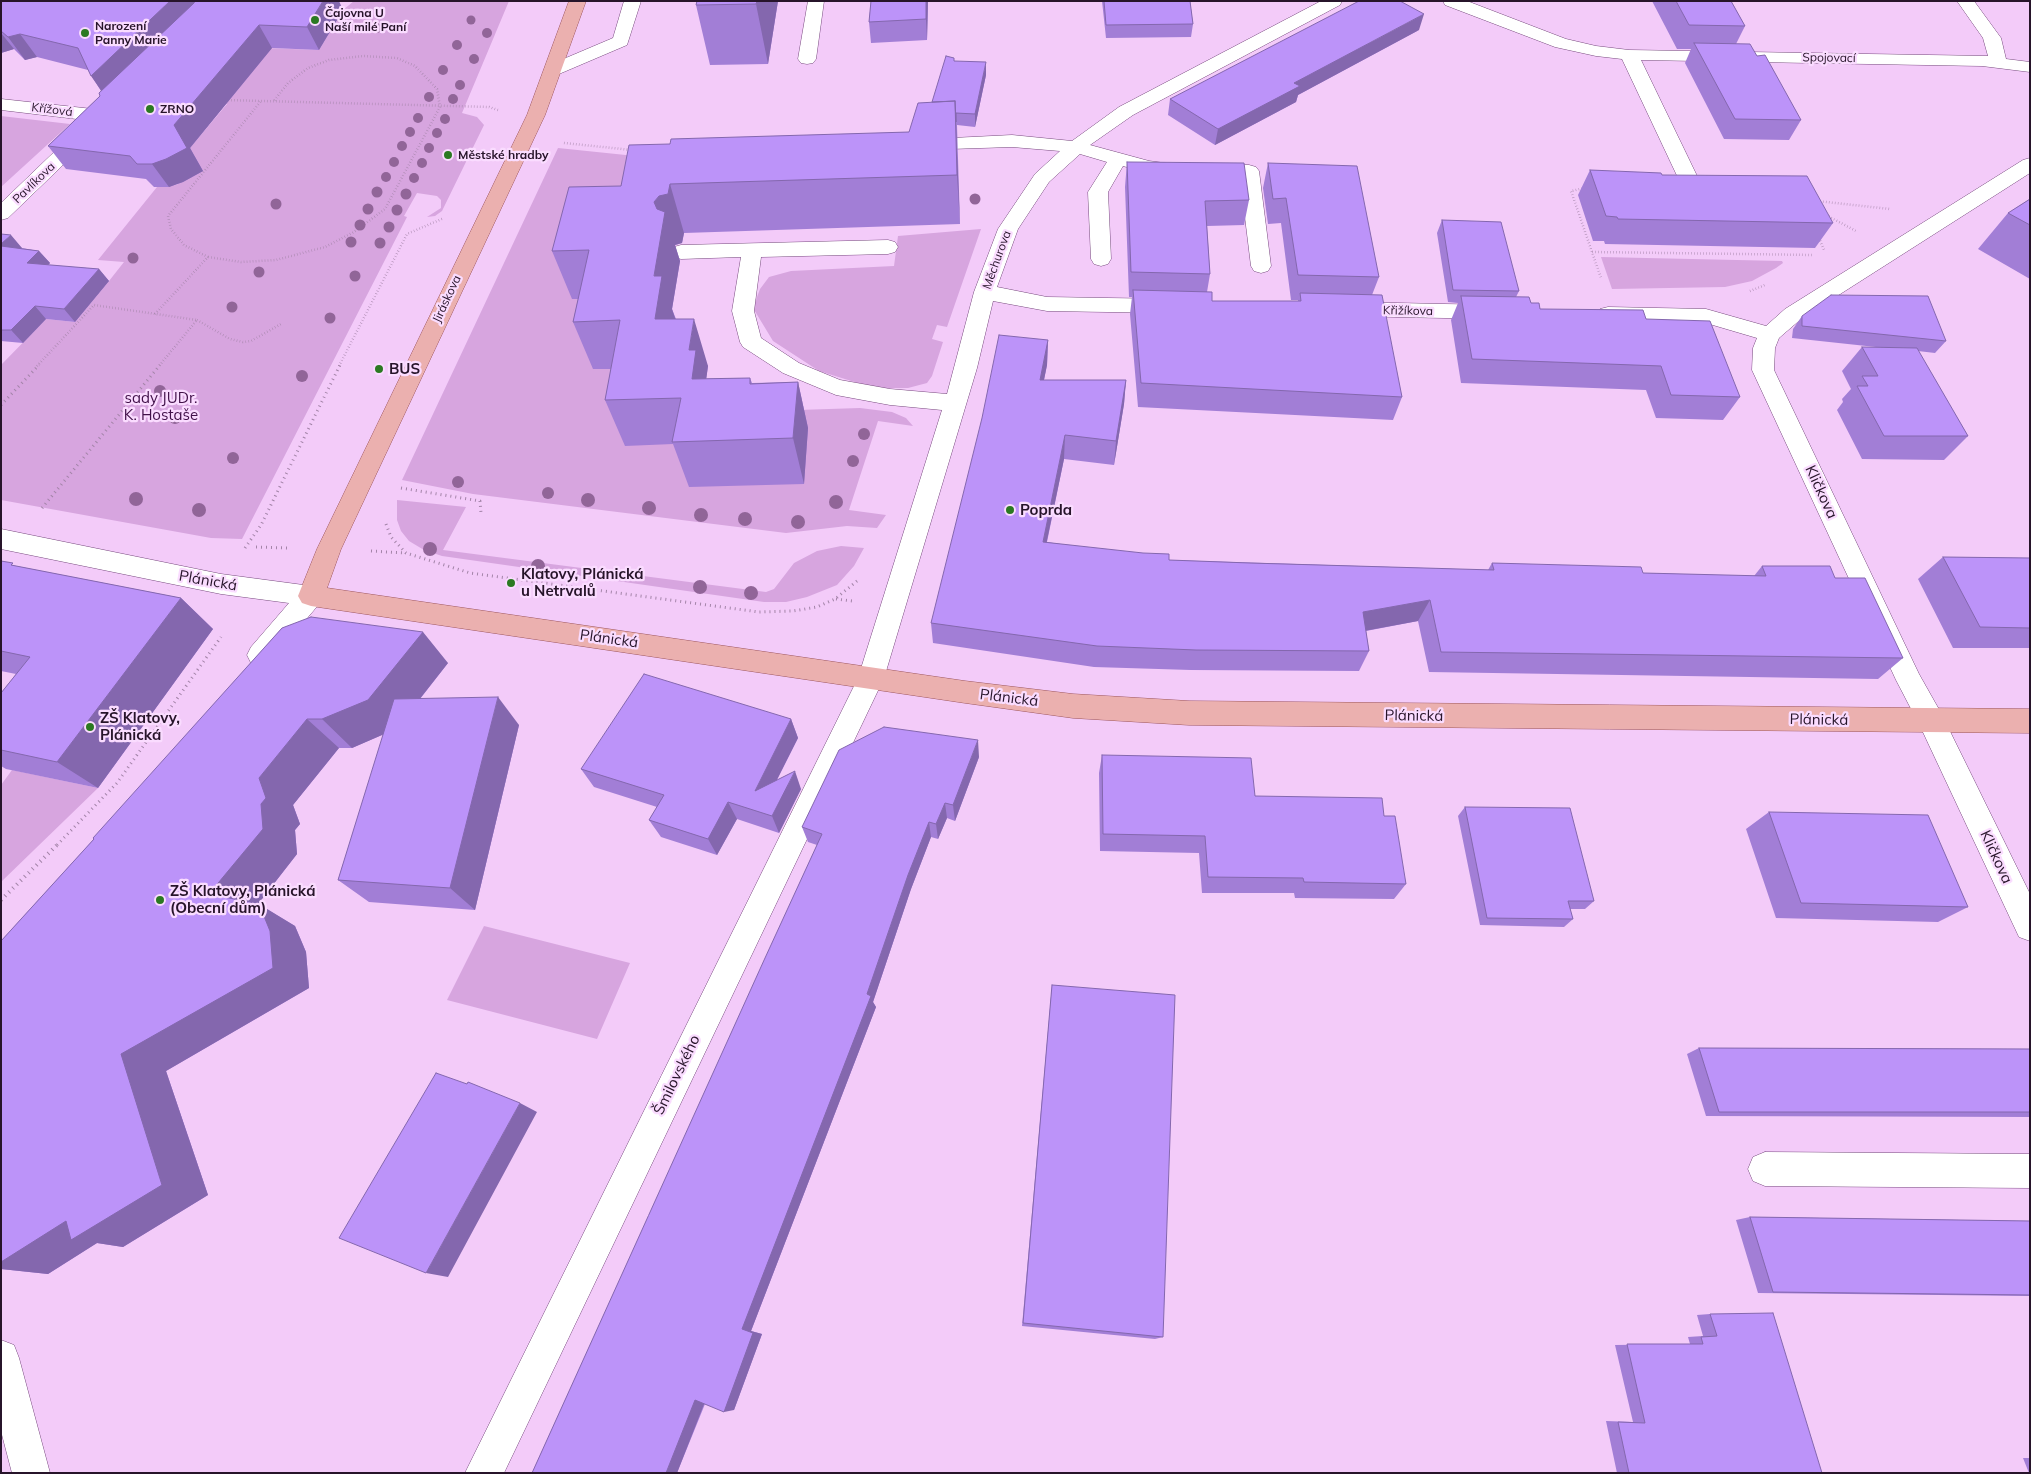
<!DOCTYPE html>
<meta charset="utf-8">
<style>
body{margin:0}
#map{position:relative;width:2031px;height:1474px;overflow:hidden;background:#f3cbf9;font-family:Mulish,sans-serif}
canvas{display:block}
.frame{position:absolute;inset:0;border:2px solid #27142a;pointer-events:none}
</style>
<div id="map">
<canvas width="2031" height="1474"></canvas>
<div class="frame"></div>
</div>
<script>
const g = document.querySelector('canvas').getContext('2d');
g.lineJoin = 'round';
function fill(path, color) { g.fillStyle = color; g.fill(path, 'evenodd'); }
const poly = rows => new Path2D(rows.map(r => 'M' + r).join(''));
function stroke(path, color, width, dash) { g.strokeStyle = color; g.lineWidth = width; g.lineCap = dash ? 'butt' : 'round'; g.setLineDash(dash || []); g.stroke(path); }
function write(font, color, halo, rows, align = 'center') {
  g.font = font + ' Mulish,sans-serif'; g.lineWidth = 4.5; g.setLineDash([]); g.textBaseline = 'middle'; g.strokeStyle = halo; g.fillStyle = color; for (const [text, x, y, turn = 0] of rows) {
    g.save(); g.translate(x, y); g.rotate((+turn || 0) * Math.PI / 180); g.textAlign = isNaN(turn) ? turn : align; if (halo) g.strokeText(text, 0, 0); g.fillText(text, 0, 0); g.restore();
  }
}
fill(poly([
 [354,1,509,1,462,113,477,117,484,125,442,211,435,216,427,217,441,208,441,200,437,196,417,193,404,216,407,217,242,539,211,538,1,500,1,365,46,319,75,322,109,281,124,262,98,260,157,187,176,185,193,176,183,156,227,104,216,103,265,48,319,50,343,10],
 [1,116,70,124,1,187],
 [558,148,674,160,607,298,638,368,767,411,860,408,892,412,906,418,913,426,878,421,849,510,886,515,877,528,847,526,786,533,473,494,402,480],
 [981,229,947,327,937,325,932,339,943,342,932,376,927,383,908,388,874,388,819,371,773,341,753,308,760,289,769,277,791,271,894,266,898,236],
 [1601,257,1782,261,1783,263,1776,268,1752,281,1725,287,1612,289],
 [397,500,466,507,443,550,766,592,774,589,794,563,817,551,841,546,864,548,854,566,837,585,807,597,786,602,764,602,442,556,424,550,409,541,401,531,397,520],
 [12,770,98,788,1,882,1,785],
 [484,926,630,963,597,1039,447,1000]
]), '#d7a5df');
const minor = poly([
 [624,1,641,1,627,45,559,74,553,75,547,74,544,70,547,66,613,38,624,1],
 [808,1,824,1,816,59,813,63,807,64,801,63,798,59,808,1],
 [1321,1,1342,1,1340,5,1133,115,1090,145,1149,161,1172,164,1175,168,1172,172,1165,174,1148,173,1123,166,1108,192,1111,259,1108,264,1101,266,1094,264,1091,259,1088,192,1107,162,1080,154,1049,182,1018,229,997,287,1047,297,1168,299,1176,301,1179,306,1176,311,1168,313,1047,311,993,301,977,368,884,678,504,1473,465,1473,858,678,942,410,890,405,836,395,783,373,743,347,740,342,732,311,741,257,681,259,674,257,671,252,674,247,681,245,888,240,895,242,898,247,895,252,888,254,761,257,754,311,761,338,799,363,840,380,890,389,947,394,974,292,998,229,1035,174,1060,151,1012,147,919,150,912,148,910,144,912,140,1012,135,1072,141,1119,107,1321,1],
 [1443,1,1467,1,1566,39,1596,46,1629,50,1988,56,1983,38,1957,1,1974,1,2001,38,2006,59,2030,62,2030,72,1982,66,1641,60,1699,180,1696,184,1689,186,1682,184,1679,180,1622,59,1596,56,1555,47,1445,5,1443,1],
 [1,99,102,110,109,112,111,116,109,120,102,122,1,110,1,99],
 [84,128,91,130,93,134,91,138,8,218,1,220,1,203,77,130,84,128],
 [2030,158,2030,173,1801,319,1779,338,1775,348,1774,370,1919,674,1941,713,2030,894,2030,941,2019,937,1921,728,1896,680,1752,370,1753,348,1757,338,1706,323,1608,321,1600,319,1597,314,1600,309,1608,307,1706,309,1766,326,1785,309,2023,160,2030,158],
 [1208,164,1249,165,1256,167,1259,171,1271,266,1268,271,1261,273,1254,271,1251,266,1240,177,1201,174,1198,170,1201,166,1208,164],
 [1348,302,1493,305,1501,307,1504,312,1501,317,1493,319,1348,316,1340,314,1337,309,1340,304,1348,302],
 [1,529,221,574,311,586,320,589,324,596,320,603,269,663,260,666,251,663,247,655,251,647,289,603,221,594,1,549,1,529],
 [1765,1152,2030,1154,2030,1188,1765,1186,1753,1181,1748,1169,1753,1157,1765,1152],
 [1,1340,14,1345,19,1358,50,1473,12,1473,1,1431,1,1340]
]);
const major = poly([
 [569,1,586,1,545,115,341,549,327,588,965,681,1073,694,1189,701,2030,709,2030,733,1189,725,1073,718,965,703,311,606,302,603,298,596,317,549,527,115,569,1]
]);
stroke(minor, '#774b7e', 1);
stroke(major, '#9d575e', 1);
stroke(poly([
 [225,100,489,107,498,110],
 [564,143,632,150],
 [1585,188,1571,191,1601,278],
 [1817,201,1890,209],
 [1826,215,1856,231],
 [1819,238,1824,250],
 [1592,252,1814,255],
 [208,257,184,245,171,229,168,216,261,101],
 [1750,291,1765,285],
 [155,314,208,257,241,262,276,260,325,247,354,232,385,209,440,107,437,89,415,66,397,58,363,56,329,60,308,68,288,83,273,102],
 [197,320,230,339,243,342,251,341,281,324],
 [37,366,94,305,197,320,159,366],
 [339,366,407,234,444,218]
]), '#a384a8', 2.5, [0.5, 2.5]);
stroke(poly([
 [1,405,39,365],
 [401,488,480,501,481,513],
 [42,508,160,365],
 [386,524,391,537,406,553,470,573,759,612,793,611,817,607,835,599,857,581],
 [256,547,287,548],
 [245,548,261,525,340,365],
 [371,551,405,553],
 [836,599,852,601],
 [57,845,117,783,221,637]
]), '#a384a8', 3, [1, 4]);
stroke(poly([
 [1,900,58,844]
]), '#a384a8', 4, [1, 4.5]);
fill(minor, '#fff');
fill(major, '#ebb0af');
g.fillStyle = '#916598';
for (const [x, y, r] of [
 [471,20,4.5],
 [377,28,5],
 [487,33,5],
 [457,45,5],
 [474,59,5],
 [443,70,5],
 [460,85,5],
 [429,97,5],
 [453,99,5],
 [418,118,5],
 [445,119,5],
 [410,132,5],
 [437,133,5],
 [402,146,5],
 [429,148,5],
 [394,162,5],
 [422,163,5],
 [386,177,5],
 [414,178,5],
 [377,192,5.5],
 [406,194,5.5],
 [975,199,5.5],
 [276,204,5.5],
 [368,209,5.5],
 [397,210,5.5],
 [360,225,5.5],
 [389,227,5.5],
 [351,242,5.5],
 [380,243,5.5],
 [133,258,5.5],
 [259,272,5.5],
 [355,276,5.5],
 [232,307,5.5],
 [330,318,5.5],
 [302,376,6],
 [160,391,6],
 [175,418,6],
 [864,434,6],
 [233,458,6],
 [853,461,6],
 [458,482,6],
 [548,493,6],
 [136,499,7],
 [588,500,7],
 [836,502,7],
 [649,508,7],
 [199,510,7],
 [701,515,7],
 [745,519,7],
 [798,522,7],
 [430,549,7],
 [538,566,7],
 [700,587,7],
 [751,593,7]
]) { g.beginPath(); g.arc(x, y, r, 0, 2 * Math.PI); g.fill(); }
fill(poly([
 [1,1,343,10,319,50,272,48,190,148,203,171,183,182,169,187,154,187,146,179,66,169,48,146,100,96,101,91,88,70,37,57,25,60,14,49,1,53],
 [696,1,778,1,768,64,710,65,696,5],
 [871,1,928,1,927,40,871,43,869,22],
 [1102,1,1190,1,1193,24,1191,37,1106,38],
 [1652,1,1731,1,1745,26,1736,44,1757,56,1801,120,1789,140,1724,139,1685,63,1691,49,1677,49],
 [1419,30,1298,95,1296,102,1215,145,1168,115,1170,99],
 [954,61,986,75,975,127,957,125,960,224,684,233,682,243,675,245,680,261,672,309,676,319,708,366,706,379,750,378,752,383,798,382,808,428,804,484,689,487,673,444,625,446,605,400,611,369,593,369,573,322,578,299,572,299,552,251,621,186,670,144,909,132,932,102],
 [1127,162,1249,200,1244,225,1207,226,1210,274,1207,292,1212,301,1298,301,1298,300,1291,300,1281,223,1268,224,1263,188,1268,163,1379,277,1372,295,1402,397,1393,420,1138,407,1130,314,1132,297,1129,297,1125,187],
 [1590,170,1662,175,1833,223,1815,248,1605,244,1604,241,1593,241,1578,195],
 [2030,199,2030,279,1978,249,2008,213],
 [1442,220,1519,291,1516,297,1531,303,1540,309,1740,397,1723,420,1656,418,1646,390,1461,383,1451,320,1458,303,1448,302,1437,233],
 [1,234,22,248,21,248,39,251,50,263,48,265,99,269,109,281,75,322,46,319,23,343,1,341],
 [1802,316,1946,341,1935,353,1918,351,1968,436,1944,460,1862,459,1837,410,1843,402,1842,399,1851,389,1842,371,1862,347,1885,348,1792,338,1793,329],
 [1048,340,1047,365,1044,380,1126,380,1124,404,1114,465,1064,459,1047,542,1169,560,1488,570,1492,563,1643,573,1754,576,1762,566,1835,578,1903,658,1878,679,1429,672,1418,621,1366,631,1369,651,1359,671,1191,670,1094,667,933,643,931,623],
 [1943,557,2030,558,2030,648,1953,648,1918,579],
 [1,561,16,566,181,598,213,629,98,788,6,769,1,766,1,693,16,674,1,671],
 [282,628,448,663,420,699,519,725,475,910,369,902,338,880,384,734,352,748,339,748,293,805,300,824,295,830,297,854,258,904,295,926,306,952,309,988,166,1071,208,1195,123,1247,97,1243,48,1274,1,1269,1,941,94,839],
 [791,719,798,738,777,780,801,789,779,833,737,819,717,855,661,837,649,820,657,807,594,787,581,769],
 [1102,755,1255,796,1384,816,1406,884,1394,899,1295,898,1294,893,1202,893,1199,853,1100,851,1099,773],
 [979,757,955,821,947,818,938,839,931,837,911,889,873,1002,876,1007,751,1331,762,1334,734,1410,705,1404,677,1473,532,1473,817,845,808,842,802,827],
 [1465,807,1594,901,1585,909,1570,909,1573,919,1564,927,1480,925,1458,816],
 [1769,812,1968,907,1938,922,1776,918,1746,829],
 [1052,985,1163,1337,1155,1339,1022,1326],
 [1699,1048,2030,1049,2030,1117,1706,1116,1687,1054],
 [1750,1217,2030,1221,2030,1296,1758,1293,1736,1220],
 [1710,1314,1822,1473,1617,1473,1606,1421,1633,1422,1615,1345,1690,1344,1688,1337,1703,1336,1697,1315],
 [2023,1458,2030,1458,2030,1473,2029,1473]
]), '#a27ed6');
fill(poly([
 [170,1,201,1,107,99,91,76],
 [323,1,339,1,343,10,319,50,307,27],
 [757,1,778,1,768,64,756,4],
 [926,1,928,1,927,40,926,19],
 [1424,14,1419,30,1298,95,1296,102,1215,145,1218,129,1294,83],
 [259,25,272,48,190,148,203,171,183,182,169,187,152,164,174,125],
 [1,33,14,49,1,53],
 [20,34,37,57,25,60,8,37],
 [986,62,986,75,975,127,975,114],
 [955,101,957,151,960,224,957,175],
 [670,184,684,233,682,243,675,245,680,261,672,309,677,324,655,319,654,202],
 [11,235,22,248,11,258,1,247,1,244],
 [39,251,50,263,38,276,27,263],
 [99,269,109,281,75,322,64,309],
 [35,306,46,319,23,343,11,330],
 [694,319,708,366,706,381,692,379,689,350],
 [1048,340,1047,365,1039,404,1040,380],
 [1126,380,1124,404,1114,465,1116,441],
 [798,382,808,428,804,484,793,438],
 [1065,435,1064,459,1042,564,1043,542],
 [181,598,213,629,98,788,57,762],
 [1430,600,1418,621,1353,633,1363,612],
 [423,632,448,663,396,729,352,748,322,719],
 [498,697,519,725,475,910,450,888],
 [307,719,339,748,293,805,300,824,295,830,297,854,248,917,209,894,259,778],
 [791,719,798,738,762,809,755,791],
 [978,740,979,757,955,821,953,805],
 [795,771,801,789,779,833,772,816],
 [728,802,737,819,717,855,708,839],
 [945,803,947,818,938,839,936,824],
 [929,822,931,837,911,889,873,1002,876,1007,751,1331,762,1334,734,1410,724,1412,742,1329,867,994,908,875],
 [259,904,295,926,306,952,309,988,166,1071,208,1195,123,1247,97,1243,48,1274,1,1269,1,1262,121,1054],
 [520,1103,537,1112,448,1277,426,1273],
 [706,1399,677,1473,666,1473,695,1400]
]), '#8467ae');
const building = poly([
 [1,1,170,1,91,76,78,48,20,34,8,37,1,31,1,1],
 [195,1,323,1,307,27,259,25,174,125,187,148,166,159,152,164,137,164,130,156,48,146,100,96,99,93,194,3,195,1],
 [697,1,757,1,756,4,696,5,697,1],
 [871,1,926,1,926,19,869,22,871,1],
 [1104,1,1190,1,1193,24,1106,25,1104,1],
 [1359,1,1400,1,1424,14,1294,83,1300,86,1218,129,1170,99,1359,1],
 [1676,1,1731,1,1745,26,1689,25,1676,1],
 [1694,43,1750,44,1757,56,1765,55,1801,120,1735,119,1694,43],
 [946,56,954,58,954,61,986,62,975,114,956,113,956,122,955,101,932,102,946,56],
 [955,101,957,175,670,184,668,194,659,196,654,202,657,209,665,212,654,276,662,276,655,319,694,319,689,350,696,350,692,379,750,378,750,384,798,382,793,438,672,442,681,398,605,400,620,320,573,322,589,250,552,251,569,187,621,186,629,145,670,144,671,139,909,132,918,103,955,101],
 [1127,162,1244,163,1249,200,1205,201,1210,274,1131,272,1127,162],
 [1268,163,1357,166,1379,277,1298,275,1286,198,1273,199,1268,163],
 [1590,170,1661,173,1662,175,1807,176,1833,223,1618,219,1617,217,1606,216,1590,170],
 [2030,199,2030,225,2008,213,2030,199],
 [1442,220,1501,222,1519,291,1453,290,1442,220],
 [1,234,11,235,1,244,1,234],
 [1,246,39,251,27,263,99,269,64,309,35,306,11,330,1,330,1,246],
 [1133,290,1212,292,1212,301,1301,301,1300,293,1382,295,1402,397,1141,383,1133,290],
 [1831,295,1928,296,1946,341,1802,326,1802,316,1831,295],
 [1461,296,1529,297,1531,303,1539,303,1540,309,1643,310,1646,319,1710,321,1740,397,1671,395,1661,366,1472,359,1461,296],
 [999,335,1048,340,1040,380,1126,380,1116,441,1065,435,1043,542,1143,553,1169,554,1169,560,1250,563,1494,570,1492,563,1641,567,1643,573,1766,576,1762,566,1830,566,1835,578,1865,578,1903,658,1441,652,1430,600,1363,612,1369,651,1196,650,1097,646,931,623,982,418,999,335],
 [1862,347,1917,348,1968,436,1884,436,1857,386,1868,386,1862,376,1878,376,1862,347],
 [1943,557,2030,558,2030,628,1980,627,1943,557],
 [1,561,13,563,11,565,181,598,57,762,1,750,1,693,30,657,1,651,1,561],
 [311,617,423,632,368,700,322,719,307,719,259,778,266,798,261,804,263,829,209,894,259,904,270,931,273,968,121,1054,162,1185,71,1240,66,1221,1,1262,1,941,94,839,93,838,282,628,311,617],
 [644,674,791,719,755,791,795,771,772,816,728,802,708,839,649,820,664,795,581,769,644,674],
 [498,697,450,888,338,880,394,699,498,697],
 [884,727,978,740,953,805,945,803,936,824,929,822,908,875,867,994,871,996,742,1329,753,1333,724,1412,695,1400,666,1473,532,1473,765,958,822,834,802,827,839,750,884,727],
 [1102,755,1251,758,1255,796,1382,798,1384,816,1395,816,1406,884,1304,882,1303,878,1208,877,1205,836,1103,834,1102,755],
 [1465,807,1570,808,1594,901,1568,901,1573,919,1487,918,1465,807],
 [1769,812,1928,815,1968,907,1801,903,1769,812],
 [1052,985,1175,995,1163,1337,1023,1323,1052,985],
 [1699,1048,2030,1049,2030,1112,1719,1112,1699,1048],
 [436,1073,467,1084,468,1082,520,1103,426,1273,339,1238,436,1073],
 [1750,1217,2030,1221,2030,1295,1773,1292,1750,1217],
 [1773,1313,1822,1473,1629,1473,1618,1422,1645,1423,1627,1344,1703,1344,1701,1337,1717,1336,1710,1314,1773,1313]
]);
fill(building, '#bc93f9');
stroke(building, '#8467ae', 1);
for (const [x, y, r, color] of [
 [315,20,5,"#2b7922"],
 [85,33,5,"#2b7922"],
 [150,109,5,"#2b7922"],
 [448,155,5,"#2b7922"],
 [379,369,5,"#2b7922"],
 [1010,510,5,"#2b7922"],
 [511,583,5,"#2b7922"],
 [90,727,5,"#2b7922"],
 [160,900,5,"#2b7922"]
]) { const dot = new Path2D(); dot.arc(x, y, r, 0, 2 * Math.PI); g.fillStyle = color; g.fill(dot); stroke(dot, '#fadcff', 2); }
write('bold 12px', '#27142a', '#fadcff', [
 ["Čajovna U",325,13],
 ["Naší milé Paní",325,27],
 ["Narození",95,26],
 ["Panny Marie",95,40],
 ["ZRNO",160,109],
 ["Městské hradby",458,155]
], 'left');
write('12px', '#27142a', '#fadcff', [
 ["Spojovací",1829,58,1],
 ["Křížová",52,110,7],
 ["Pavlíkova",34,183,-44],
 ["Měchurova",997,260,-70],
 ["Jiráskova",447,299,-65],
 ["Křižíkova",1408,311,1]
]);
write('bold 15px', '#27142a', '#fadcff', [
 ["BUS",389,369],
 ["Poprda",1020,510],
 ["Klatovy, Plánická",521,574],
 ["u Netrvalů",521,591],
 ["ZŠ Klatovy,",100,718],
 ["Plánická",100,735],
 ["ZŠ Klatovy, Plánická",170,891],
 ["(Obecní dům)",170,908]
], 'left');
write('15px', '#411149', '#fadcff', [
 ["sady JUDr.",161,398],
 ["K. Hostaše",161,415]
]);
write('15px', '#27142a', '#fadcff', [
 ["Kličkova",1821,492,65],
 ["Plánická",208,581,10],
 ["Plánická",609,639,8],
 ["Plánická",1009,698,7],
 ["Plánická",1414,716,1],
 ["Plánická",1819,720,1],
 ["Kličkova",1996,857,65],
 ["Šmilovského",677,1075,-64]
]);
</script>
